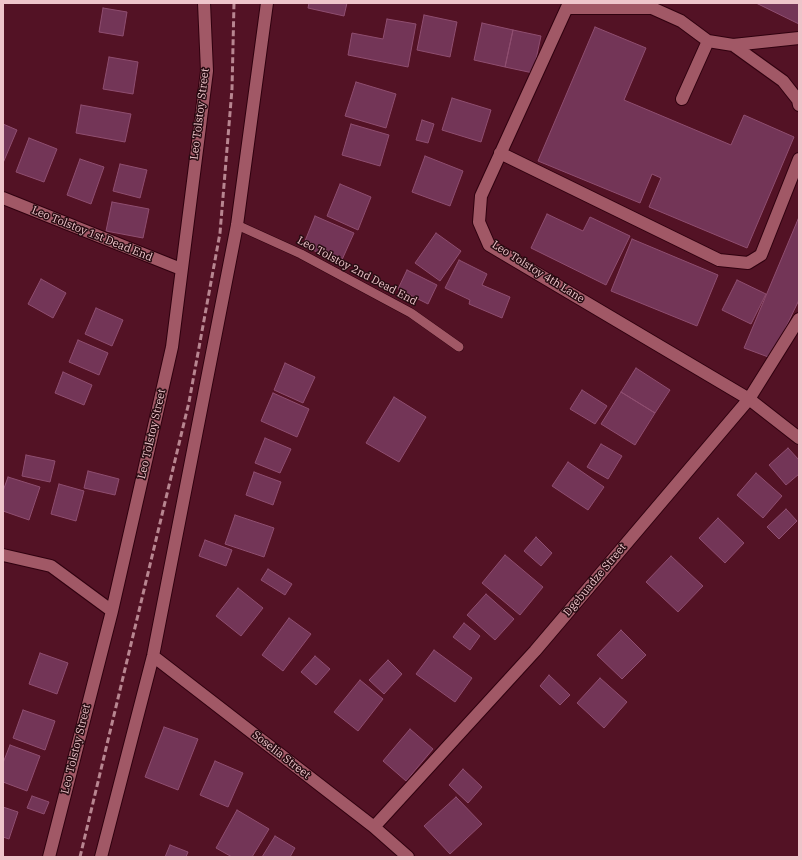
<!DOCTYPE html>
<style>
body{margin:0}
#map{position:relative;width:802px;height:860px;overflow:hidden;background:#531225;font-family:"IBM Plex Serif",serif}
canvas{display:block}
.frame{position:absolute;inset:0;border:4px solid #eec5cb;pointer-events:none}
</style>
<div id="map">
<canvas width="802" height="860"></canvas>
<div class="frame"></div>
</div>
<script>
const g = document.querySelector('canvas').getContext('2d');
g.lineJoin = 'round';
function fill(path, color) { g.fillStyle = color; g.fill(path, 'evenodd'); }
const poly = rows => new Path2D(rows.map(r => 'M' + r).join(''));
function stroke(path, color, width, dash) { g.strokeStyle = color; g.lineWidth = width; g.lineCap = dash ? 'butt' : 'round'; g.setLineDash(dash || []); g.stroke(path); }
function write(font, color, halo, rows, align = 'center') {
  g.font = font + ' "IBM Plex Serif",serif'; g.lineWidth = 3; g.setLineDash([]); g.textBaseline = 'middle'; g.strokeStyle = halo; g.fillStyle = color; for (const [text, x, y, turn = 0] of rows) {
    g.save(); g.translate(x, y); g.rotate((+turn || 0) * Math.PI / 180); g.textAlign = isNaN(turn) ? turn : align; if (halo) g.strokeText(text, 0, 0); g.fillText(text, 0, 0); g.restore();
  }
}
const building = poly([
 [309,3,347,3,344,16,308,8,309,3],
 [756,3,799,3,799,24,756,3],
 [103,8,127,12,123,36,99,32,103,8],
 [424,15,457,22,450,57,417,50,424,15],
 [387,19,416,24,408,67,348,55,352,33,383,39,387,19],
 [482,23,513,30,505,67,474,60,482,23],
 [595,27,646,48,624,100,731,145,744,115,794,137,747,248,649,207,661,178,652,174,640,203,538,161,595,27],
 [513,30,541,36,533,73,505,67,513,30],
 [109,57,138,62,133,94,103,89,109,57],
 [356,82,396,94,386,128,345,116,356,82],
 [452,98,491,110,481,142,442,130,452,98],
 [81,105,131,114,125,142,76,133,81,105],
 [422,120,434,124,428,143,416,140,422,120],
 [3,124,17,130,3,163,3,124],
 [351,124,389,135,380,166,342,155,351,124],
 [29,138,57,149,44,182,16,172,29,138],
 [425,156,463,171,450,206,412,192,425,156],
 [80,159,104,167,91,204,67,195,80,159],
 [120,164,147,170,140,198,113,191,120,164],
 [340,184,371,197,358,230,327,216,340,184],
 [112,202,149,209,143,238,106,231,112,202],
 [547,214,583,231,590,217,630,236,606,285,531,248,547,214],
 [315,216,354,233,341,262,303,246,315,216],
 [799,217,799,300,771,358,744,348,799,217],
 [436,233,461,251,440,281,415,263,436,233],
 [632,239,718,275,697,326,611,291,632,239],
 [459,260,487,274,482,285,510,297,502,318,469,304,470,300,445,288,459,260],
 [407,270,437,285,428,304,398,289,407,270],
 [41,279,66,293,53,318,28,304,41,279],
 [737,280,766,294,751,324,722,310,737,280],
 [96,308,123,320,112,346,85,334,96,308],
 [78,340,108,353,99,375,69,362,78,340],
 [285,363,315,377,303,403,274,390,285,363],
 [636,368,670,390,655,413,621,392,636,368],
 [63,372,92,385,84,405,55,393,63,372],
 [582,390,607,406,595,424,570,409,582,390],
 [621,392,655,413,635,445,601,424,621,392],
 [273,393,309,409,297,437,261,421,273,393],
 [394,397,426,417,399,462,366,443,394,397],
 [265,438,291,449,280,473,255,463,265,438],
 [601,444,622,456,608,479,587,467,601,444],
 [788,448,799,460,799,474,786,485,769,465,788,448],
 [26,455,55,461,50,482,22,476,26,455],
 [568,462,604,487,588,510,552,486,568,462],
 [88,471,119,479,115,495,84,488,88,471],
 [254,472,281,482,273,505,246,495,254,472],
 [756,473,782,496,763,518,737,495,756,473],
 [8,477,40,487,29,520,3,511,3,491,8,477],
 [59,484,84,491,76,521,51,514,59,484],
 [786,509,797,521,779,539,767,527,786,509],
 [235,515,274,528,264,557,225,544,235,515],
 [718,518,744,543,725,563,699,538,718,518],
 [536,537,552,553,541,566,524,551,536,537],
 [205,540,232,550,226,566,199,556,205,540],
 [505,555,543,587,520,615,482,583,505,555],
 [671,556,703,586,678,612,646,582,671,556],
 [268,569,292,584,285,595,261,580,268,569],
 [238,588,263,608,241,636,216,616,238,588],
 [486,594,514,619,495,640,467,615,486,594],
 [289,618,311,634,283,671,262,655,289,618],
 [464,623,480,636,470,650,453,637,464,623],
 [621,630,646,655,622,679,597,655,621,630],
 [434,650,472,678,455,702,416,674,434,650],
 [40,653,68,663,57,694,29,684,40,653],
 [315,656,330,669,316,685,301,672,315,656],
 [388,660,402,674,384,694,369,680,388,660],
 [549,675,570,695,560,705,540,686,549,675],
 [600,678,627,702,604,728,577,703,600,678],
 [360,680,383,699,358,731,334,712,360,680],
 [23,710,55,721,45,750,13,738,23,710],
 [164,727,198,739,178,790,145,777,164,727],
 [410,729,433,749,406,781,383,761,410,729],
 [10,745,40,756,27,791,3,782,3,763,10,745],
 [215,761,243,773,228,807,200,795,215,761],
 [463,769,482,787,468,803,449,785,463,769],
 [32,796,49,802,44,814,27,808,32,796],
 [456,797,482,824,450,854,424,826,456,797],
 [3,807,18,812,9,839,3,837,3,807],
 [237,810,269,829,252,857,232,857,216,848,237,810],
 [275,836,295,848,290,857,262,857,275,836],
 [170,845,188,852,186,857,165,857,170,845]
]);
fill(building, '#733557');
stroke(building, '#8f4e70', 1);
const lane = poly([
 [237,225,301,254,411,313,459,347]
]);
const street = poly([
 [569,3,481,196,479,222,489,245,749,399,799,438],
 [567,8,652,8,681,21,708,41,733,45,799,38],
 [733,45,783,81,798,100,799,105],
 [682,99,708,41],
 [500,153,719,260,748,263,761,255,799,159],
 [3,198,181,269],
 [3,555,51,566,112,611],
 [153,656,374,827,408,857],
 [374,827,535,651,749,399,799,319],
 [49,857,112,611,172,347,207,71,204,3],
 [101,857,153,656,237,225,267,3]
]);
stroke(lane, '#30010f', 10);
stroke(street, '#30010f', 14);
stroke(lane, '#a15866', 9);
stroke(street, '#a15866', 12);
stroke(poly([
 [80,857,189,402,220,233,232,89,234,3]
]), '#b88691', 3, [6, 3]);
write('11px', '#eec5cb', '#280c12', [
 ["Leo Tolstoy Street",200,114,-83],
 ["Leo Tolstoy 1st Dead End",92,234,22],
 ["Leo Tolstoy 2nd Dead End",357,271,28],
 ["Leo Tolstoy 4th Lane",538,272,32],
 ["Leo Tolstoy Street",152,434,-77],
 ["Dgebuadze Street",595,580,-50],
 ["Leo Tolstoy Street",76,749,-76],
 ["Soselia Street",281,755,38]
]);
</script>
